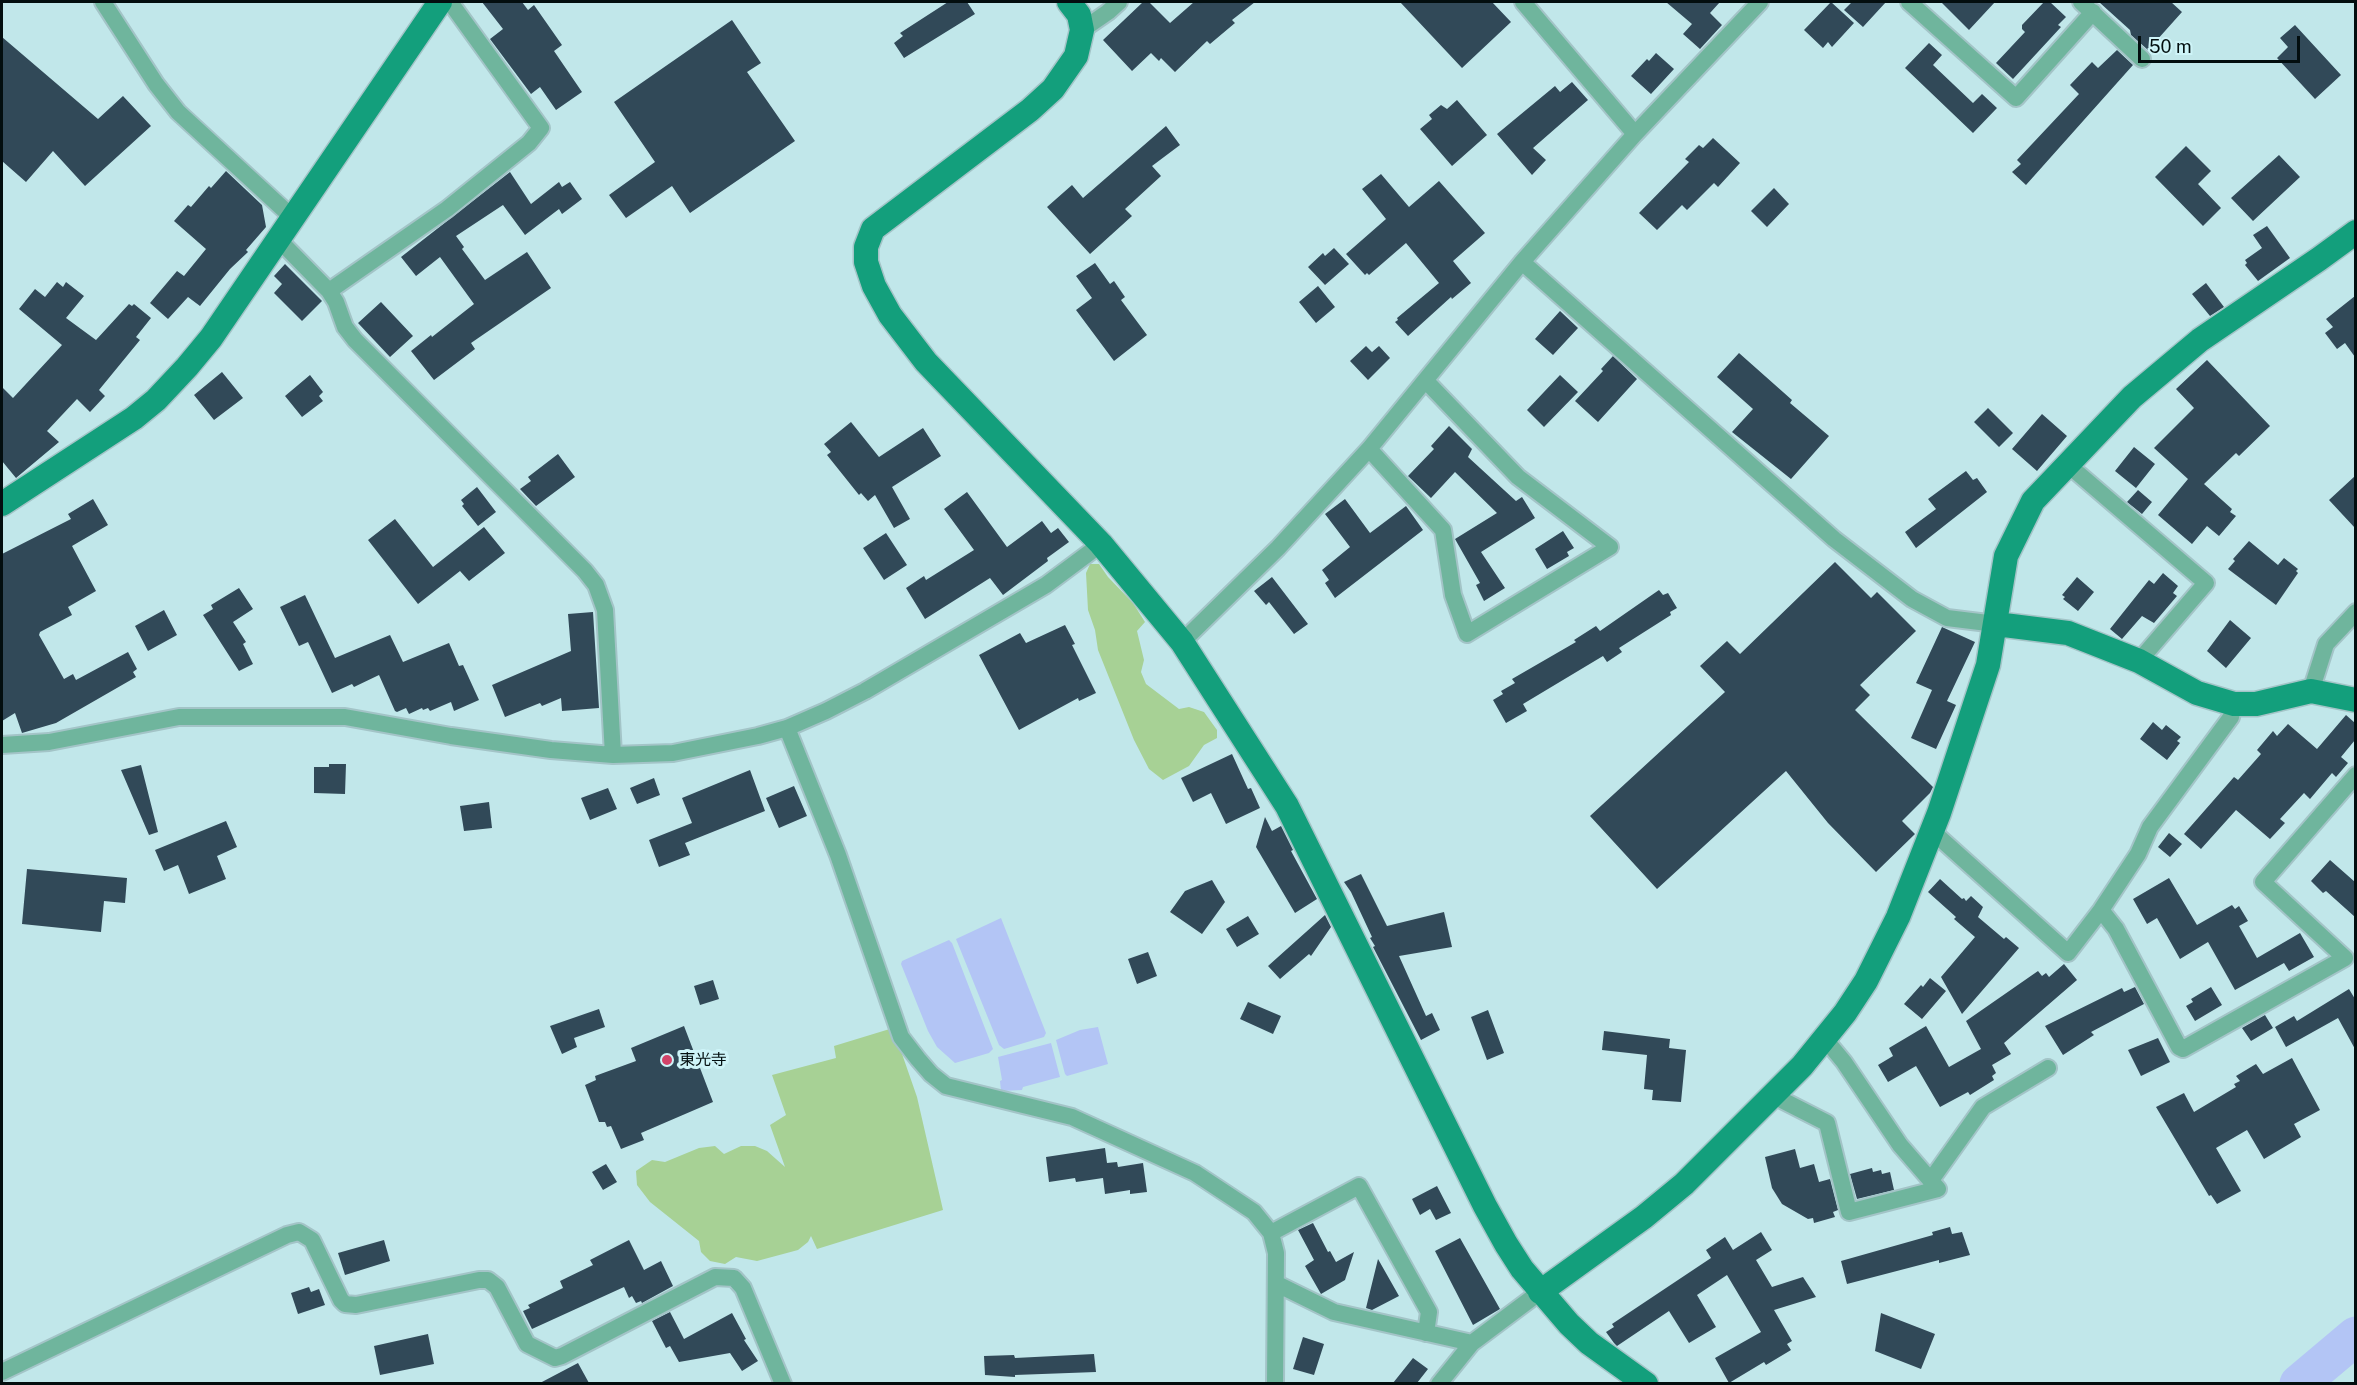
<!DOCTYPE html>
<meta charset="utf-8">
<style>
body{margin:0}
#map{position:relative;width:2357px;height:1385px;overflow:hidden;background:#c1e7ea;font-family:"Public Sans",sans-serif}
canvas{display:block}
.frame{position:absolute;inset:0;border:3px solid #030e0f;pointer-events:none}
.scale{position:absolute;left:2138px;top:36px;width:162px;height:27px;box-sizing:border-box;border:3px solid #030e0f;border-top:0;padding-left:8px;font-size:18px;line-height:21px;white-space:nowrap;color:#030e0f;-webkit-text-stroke:4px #cef4f8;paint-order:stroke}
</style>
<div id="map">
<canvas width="2357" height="1385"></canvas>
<div class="frame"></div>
<div class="scale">50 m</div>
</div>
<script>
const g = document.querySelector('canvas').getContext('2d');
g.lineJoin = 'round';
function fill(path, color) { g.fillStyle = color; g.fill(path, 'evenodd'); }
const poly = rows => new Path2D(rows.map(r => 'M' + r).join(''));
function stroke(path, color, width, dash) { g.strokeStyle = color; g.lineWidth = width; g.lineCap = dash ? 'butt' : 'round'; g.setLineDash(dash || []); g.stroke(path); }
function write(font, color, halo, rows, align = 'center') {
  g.font = font + ' "Public Sans","Noto Sans JP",sans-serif'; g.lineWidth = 6; g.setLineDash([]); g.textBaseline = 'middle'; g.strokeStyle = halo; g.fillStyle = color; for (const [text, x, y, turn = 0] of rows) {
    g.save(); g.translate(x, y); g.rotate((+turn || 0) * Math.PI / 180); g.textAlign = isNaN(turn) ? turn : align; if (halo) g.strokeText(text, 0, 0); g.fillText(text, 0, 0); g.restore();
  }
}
fill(poly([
 [1090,564,1099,564,1108,577,1133,603,1145,622,1137,631,1144,660,1141,672,1146,684,1179,709,1189,707,1204,712,1217,730,1217,738,1204,745,1189,766,1163,780,1149,769,1134,740,1098,650,1095,630,1088,610,1086,573],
 [893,1028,917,1097,943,1210,817,1249,811,1236,808,1242,798,1250,757,1261,736,1257,725,1264,710,1261,701,1252,699,1241,650,1202,637,1185,636,1171,652,1160,665,1162,699,1148,715,1146,724,1154,741,1146,755,1146,767,1151,785,1167,770,1125,786,1115,772,1075,836,1058,834,1046]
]), '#a7d195');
fill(poly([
 [1001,918,1046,1033,1044,1037,1004,1049,999,1045,956,939],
 [949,940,952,943,993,1049,989,1053,955,1063,937,1047,928,1031,901,964,902,961],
 [1098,1027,1108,1064,1067,1076,1065,1074,1056,1040,1080,1030],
 [1051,1043,1060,1077,1023,1087,1022,1090,1001,1091,1000,1081,1002,1080,998,1057]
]), '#b3c5f5');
stroke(poly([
 [2299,1384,2356,1336]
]), '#b3c5f5', 39);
fill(poly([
 [482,2,522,2,528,10,534,5,562,45,554,51,582,92,556,110,540,87,531,94,490,39,503,29],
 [948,2,967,2,975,14,904,58,894,43,903,36,900,33],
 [1143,2,1149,2,1170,23,1194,2,1255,2,1232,20,1235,23,1210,44,1207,41,1175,72,1161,58,1159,61,1151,53,1132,71,1103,40],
 [1400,2,1492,2,1511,22,1462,68],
 [1666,2,1720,2,1710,13,1722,25,1700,49,1683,34,1692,24],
 [1831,2,1854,23,1832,47,1828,42,1823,48,1804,30],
 [1852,2,1886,2,1863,27,1844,10],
 [1941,2,1995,2,1969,30],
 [2044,2,2050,2,2066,17,2058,25,2061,27,2013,79,1996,63,2025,32,2022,29,2022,25],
 [2099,2,2171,2,2182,12,2148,50,2131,35,2130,30],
 [732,20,761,63,747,72,795,141,690,213,672,186,626,218,609,195,655,162,614,102],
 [2295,25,2341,75,2315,99,2277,58,2288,47,2280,38],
 [2,37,98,119,123,96,151,126,85,186,53,151,26,182,2,161],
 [1929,43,1942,55,1933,65,1973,103,1982,94,1997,108,1973,133,1905,68],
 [2117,50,2133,65,2026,185,2012,172,2021,164,2017,160,2079,94,2070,85,2092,62,2098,68],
 [1656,53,1674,69,1651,94,1631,76,1647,59,1649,61],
 [1572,82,1588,100,1533,148,1546,160,1532,175,1497,134,1555,86,1560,92],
 [1457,100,1487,135,1452,166,1420,129,1432,119,1429,115,1441,105,1447,109],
 [1166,126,1180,145,1152,166,1161,176,1125,209,1132,216,1090,254,1047,207,1072,185,1083,198],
 [1713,138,1740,163,1718,187,1714,183,1687,210,1682,205,1657,230,1639,213,1689,162,1685,159,1699,145,1703,148],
 [2186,146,2211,171,2198,184,2221,208,2203,226,2155,177],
 [2279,155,2300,177,2253,221,2231,198],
 [226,171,262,205,266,227,246,250,248,252,230,269,200,306,188,297,168,319,150,303,177,271,184,276,206,249,174,221,188,205,191,207,209,186,211,188],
 [510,172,531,204,559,182,562,187,570,182,582,199,562,214,559,209,525,235,503,205,456,236,464,247,462,249,485,280,527,252,551,288,471,343,475,349,434,380,411,351,431,335,432,337,474,304,440,257,416,276,401,257],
 [1381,174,1409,207,1439,181,1485,233,1453,261,1471,283,1452,299,1451,297,1408,336,1395,322,1398,320,1397,318,1439,283,1406,243,1369,275,1367,273,1365,275,1346,254,1386,219,1362,189],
 [1774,188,1789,204,1767,227,1751,211],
 [2267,226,2290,258,2258,281,2245,265,2247,263,2245,260,2262,248,2253,235],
 [1334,248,1349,264,1325,285,1308,267,1323,253,1325,256],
 [1095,263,1110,284,1114,281,1125,297,1121,300,1147,335,1114,361,1076,310,1092,298,1076,276],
 [285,264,322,301,302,321,274,293,282,284,274,276],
 [57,282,63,287,66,282,84,296,66,318,96,340,129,304,132,306,134,304,151,318,136,337,140,340,99,390,105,396,90,412,77,399,47,431,59,442,16,478,2,461,2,387,13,398,62,345,19,309,35,289,45,297],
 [2206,283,2224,307,2210,316,2192,294],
 [1318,286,1335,307,1316,323,1299,302],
 [2355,296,2355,357,2345,343,2337,349,2325,333,2333,327,2326,319],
 [381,302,413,336,390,357,358,323],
 [1560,311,1578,328,1553,355,1535,339],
 [1366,346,1372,352,1379,346,1390,358,1368,380,1350,361],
 [1739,353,1792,400,1790,403,1829,436,1791,479,1732,432,1753,409,1717,377],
 [1613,356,1637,379,1598,422,1575,401,1603,371,1601,369],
 [2207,360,2270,426,2239,456,2236,453,2204,484,2232,509,2230,512,2236,516,2219,536,2207,526,2192,544,2158,515,2188,479,2154,448,2194,408,2176,389],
 [222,372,243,398,214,420,194,395],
 [310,375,323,392,319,396,323,401,302,417,285,396],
 [1560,375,1578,392,1544,427,1527,410],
 [1988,408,2013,433,1999,447,1974,422],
 [2042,414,2067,436,2037,471,2012,449],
 [851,422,879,457,923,428,941,456,892,487,910,519,894,528,875,495,868,501,861,493,859,495,827,455,831,452,824,444],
 [1449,426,1472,449,1468,457,1516,501,1522,497,1535,518,1481,552,1505,588,1484,601,1476,585,1480,583,1455,539,1497,513,1455,472,1431,498,1408,476,1434,449,1431,446],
 [2134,447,2155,464,2136,488,2115,471],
 [558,454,575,477,536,506,520,489,531,481,528,477],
 [1966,471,1973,480,1977,478,1987,492,1916,548,1905,532,1936,509,1928,499],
 [2355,476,2355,528,2329,500],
 [477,487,496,512,478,526,462,506,464,504,461,500],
 [2138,490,2152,502,2142,514,2127,502],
 [967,492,1007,547,1042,521,1051,533,1058,528,1069,542,1047,558,1048,561,1003,595,990,578,925,619,906,588,924,576,926,580,974,550,944,509],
 [93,499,108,525,72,546,96,591,68,607,72,615,40,632,39,635,64,679,73,674,76,680,128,652,137,669,133,672,136,677,56,723,22,733,15,713,2,721,2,554,71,519,68,514],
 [1345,499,1370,533,1406,506,1423,530,1335,598,1325,583,1329,580,1322,570,1350,547,1325,514],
 [395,519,433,567,484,527,505,553,469,581,460,571,418,604,368,540],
 [1563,531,1574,548,1567,552,1569,556,1547,569,1535,549],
 [886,533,907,565,884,580,863,548],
 [2249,541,2278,565,2284,558,2298,569,2296,571,2298,573,2276,605,2228,569,2235,561,2233,559],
 [1835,562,1871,598,1877,592,1916,631,1860,685,1870,695,1855,710,1933,787,1930,793,1902,821,1915,834,1876,872,1828,823,1786,771,1657,889,1590,816,1725,692,1700,666,1727,641,1740,654],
 [2163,573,2178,586,2173,593,2177,596,2154,623,2142,616,2122,639,2110,629,2149,580,2154,584],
 [1272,577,1308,624,1294,634,1269,602,1266,605,1254,591],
 [2077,577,2094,592,2078,611,2063,599,2065,597,2062,595],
 [239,588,253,609,233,622,246,642,243,644,253,664,239,671,203,615,213,609,211,605],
 [1659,590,1663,595,1668,593,1677,608,1670,612,1671,615,1619,648,1622,652,1607,662,1603,656,1523,704,1527,711,1506,723,1493,700,1503,694,1501,691,1515,683,1512,679,1576,642,1574,640,1596,626,1600,631],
 [305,595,335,658,390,635,403,662,449,643,459,666,463,665,479,700,454,711,451,702,430,711,428,708,423,710,422,708,409,714,406,708,397,712,395,711,379,675,354,687,352,684,332,693,308,642,299,646,280,607],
 [164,610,177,635,148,651,135,626],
 [593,612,599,708,562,711,561,698,542,706,540,703,505,717,492,685,571,651,568,614],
 [2230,620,2251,638,2226,668,2207,651],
 [1065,625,1075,644,1072,645,1096,693,1079,701,1078,698,1019,730,979,655,1020,633,1026,643],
 [1942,627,1975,642,1947,701,1956,705,1936,749,1911,738,1932,690,1916,683],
 [2346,715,2355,723,2355,740,2341,757,2348,763,2336,777,2332,773,2310,799,2304,793,2280,819,2285,823,2270,839,2236,810,2201,849,2184,834,2234,777,2238,780,2261,754,2257,750,2273,731,2277,736,2288,724,2317,749],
 [2153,722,2162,730,2166,725,2181,737,2177,741,2180,743,2167,760,2140,739],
 [1232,754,1248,789,1251,788,1260,808,1226,824,1211,793,1193,802,1181,778],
 [329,764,346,764,345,794,314,793,314,767,329,767],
 [141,765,158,832,149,835,121,770],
 [750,770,765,811,685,843,690,855,659,867,649,840,692,823,682,798],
 [654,778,660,795,637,804,630,788],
 [794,786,807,816,779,828,766,798],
 [608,788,617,809,590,820,581,798],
 [489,802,492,828,464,831,460,806],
 [1265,817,1272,831,1281,826,1293,850,1291,851,1317,899,1295,913,1256,847],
 [226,821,237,847,217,856,226,879,189,894,178,865,164,871,155,850],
 [2169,833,2182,844,2170,857,2158,847],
 [2330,860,2355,882,2355,917,2326,891,2323,893,2311,881],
 [27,869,127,878,125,903,104,901,101,932,22,924],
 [1361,874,1387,926,1444,912,1452,947,1399,956,1426,1016,1432,1013,1440,1030,1421,1040,1373,947,1375,946,1370,938,1372,937,1351,892,1344,882],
 [2169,878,2197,925,2232,905,2235,909,2239,906,2248,921,2239,926,2257,958,2300,933,2314,957,2289,971,2284,963,2235,990,2208,942,2180,959,2157,918,2147,924,2133,899],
 [1940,879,1962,899,1964,898,1966,901,1971,896,1983,907,1978,917,2004,939,2006,937,2019,948,1962,1014,1941,977,1975,937,1954,919,1956,917,1928,892],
 [1212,880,1225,902,1202,934,1170,912,1185,891],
 [1325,915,1331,927,1311,956,1309,954,1280,979,1268,966],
 [1248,916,1259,934,1237,947,1226,929],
 [1148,952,1157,976,1137,984,1128,959],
 [2064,964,2077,980,2004,1043,2011,1054,1992,1065,1996,1073,1992,1076,1994,1080,1970,1095,1968,1092,1940,1107,1916,1066,1888,1082,1878,1065,1893,1056,1889,1048,1926,1026,1949,1067,1981,1049,1966,1021,2038,971,2042,976,2046,973,2049,977],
 [1930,978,1946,991,1922,1019,1904,1004,1921,985,1923,987],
 [713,980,719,999,700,1005,694,986],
 [2135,987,2144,1004,2091,1032,2094,1035,2063,1055,2045,1026,2122,988,2124,992],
 [2211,987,2222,1005,2195,1021,2186,1006,2193,1002,2191,999],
 [2349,989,2355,999,2355,1049,2338,1018,2286,1047,2275,1027,2294,1016,2297,1021],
 [1248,1002,1281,1016,1273,1034,1240,1019],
 [599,1009,605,1027,574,1038,577,1047,562,1054,550,1026],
 [1488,1010,1504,1053,1487,1060,1471,1017],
 [2265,1015,2273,1028,2251,1041,2242,1028],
 [684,1026,713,1102,641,1133,644,1140,621,1149,611,1126,607,1127,605,1122,599,1122,585,1085,596,1080,595,1076,636,1061,631,1048],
 [1604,1031,1670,1039,1669,1048,1686,1050,1681,1102,1652,1100,1653,1090,1644,1089,1647,1055,1602,1050],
 [2158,1038,2170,1062,2141,1076,2128,1050],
 [2292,1058,2320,1110,2294,1124,2301,1137,2264,1159,2247,1130,2216,1148,2241,1191,2217,1204,2211,1195,2209,1196,2156,1107,2184,1093,2194,1112,2236,1087,2234,1084,2240,1081,2236,1076,2256,1064,2263,1074],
 [1105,1148,1107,1163,1117,1162,1118,1167,1143,1163,1147,1192,1130,1194,1130,1190,1105,1194,1103,1178,1076,1182,1075,1178,1049,1182,1046,1157],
 [1795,1149,1800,1168,1814,1164,1819,1182,1830,1179,1838,1210,1833,1212,1835,1217,1814,1223,1813,1218,1808,1219,1782,1204,1772,1188,1765,1157],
 [606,1164,617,1182,603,1190,592,1172],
 [1872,1168,1873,1172,1881,1170,1882,1174,1890,1172,1894,1190,1857,1199,1850,1174],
 [1437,1186,1451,1213,1436,1220,1430,1209,1420,1215,1412,1199],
 [1313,1223,1328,1252,1330,1251,1336,1262,1354,1252,1345,1280,1321,1294,1305,1266,1314,1260,1298,1230],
 [1950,1227,1952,1234,1962,1232,1970,1255,1939,1263,1939,1260,1847,1284,1841,1261,1933,1235,1932,1232],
 [1761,1232,1772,1250,1756,1260,1772,1287,1803,1277,1816,1297,1774,1310,1792,1341,1787,1344,1791,1350,1766,1365,1764,1362,1729,1383,1715,1358,1761,1332,1727,1275,1697,1295,1716,1327,1689,1343,1669,1311,1617,1346,1614,1343,1606,1332,1614,1327,1612,1324,1711,1258,1706,1250,1725,1237,1733,1250],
 [1460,1238,1500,1309,1473,1325,1435,1251],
 [384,1240,390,1261,345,1275,338,1253],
 [629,1240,644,1270,661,1261,673,1286,642,1303,641,1301,636,1303,632,1296,629,1298,624,1287,532,1329,523,1311,530,1308,528,1305,563,1288,560,1281,593,1265,590,1260],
 [1378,1259,1399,1296,1372,1310,1366,1308],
 [309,1287,311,1292,319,1289,325,1305,298,1314,291,1293],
 [670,1312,684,1339,732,1313,746,1339,744,1340,758,1361,742,1371,730,1353,679,1362,670,1346,666,1348,652,1321],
 [1881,1313,1935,1334,1921,1369,1875,1351],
 [428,1334,434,1364,380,1375,374,1346],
 [1303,1337,1324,1344,1314,1375,1293,1369],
 [1094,1354,1096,1372,1015,1375,1015,1377,985,1375,984,1356,1014,1355,1015,1358],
 [1413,1358,1428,1369,1417,1383,1393,1383],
 [578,1363,589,1383,540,1383]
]), '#314958');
const street = poly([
 [103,2,156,84,178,112,293,218],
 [1523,2,1635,134],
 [1909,2,2016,98,2093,12],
 [2081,2,2142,59],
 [1082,30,1108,12,1119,2],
 [278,239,329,291,336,302,345,327,355,340,585,571,596,585,605,610,613,755],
 [1522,262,1834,539,1912,599,1947,618,1996,624],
 [329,291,447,209,529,143,541,128,450,2],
 [1369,449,1443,530,1453,595,1467,634,1610,547,1518,477,1426,381],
 [2066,463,2206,583,2139,661],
 [1182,642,1278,548,1369,449,1522,262,1635,134,1760,2],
 [2311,691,2326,644,2356,612],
 [787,728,838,855,901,1037,918,1059,931,1074,946,1086,1072,1117,1195,1173,1254,1212,1271,1233,1276,1253,1275,1384],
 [2,745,49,742,179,717,345,717,451,736,551,750,613,755,673,753,758,736,787,728,826,711,865,691,1046,585,1101,544],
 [1932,831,2068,953,2101,910,2138,854,2150,827,2231,717,2234,704],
 [2101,910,2116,929,2179,1047,2183,1049,2345,958,2263,882,2356,775],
 [1774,1096,1827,1123,1849,1212,1938,1189,1900,1145,1844,1062,1825,1039],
 [1931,1180,1983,1107,2048,1068],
 [1271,1233,1359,1186,1429,1312,1426,1333],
 [1277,1284,1334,1312,1472,1343],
 [2,1372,287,1235,299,1232,312,1240,341,1300,345,1304,356,1305,479,1280,488,1280,497,1287,527,1344,555,1358,562,1356,715,1277,734,1278,743,1288,783,1384],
 [1439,1384,1472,1343,1540,1292]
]);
const secondary = poly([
 [1069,2,1079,15,1082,30,1076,56,1053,89,1030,110,873,229,866,247,866,262,874,286,890,315,926,362,1101,544,1182,642,1287,806,1485,1206,1506,1244,1522,1269,1569,1324,1589,1343,1646,1384],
 [2,504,134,418,156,400,187,367,211,338,440,2],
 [1996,624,2068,633,2139,661,2197,693,2234,704,2256,704,2311,691,2356,700],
 [1540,1292,1644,1217,1684,1184,1802,1066,1845,1013,1866,981,1898,917,1939,813,1988,665,2006,556,2033,501,2132,397,2200,340,2319,259,2356,232]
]);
stroke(street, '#a3c4c7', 20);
stroke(secondary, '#a3c4c7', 27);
stroke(street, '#6fb59d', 16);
stroke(secondary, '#139f7c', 24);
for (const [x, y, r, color] of [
 [667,1060,6,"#d24369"]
]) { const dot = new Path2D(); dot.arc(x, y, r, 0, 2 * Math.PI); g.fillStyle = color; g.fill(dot); stroke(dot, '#cef4f8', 2); }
write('16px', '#030e0f', '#cef4f8', [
 ["東光寺",679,1060]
], 'left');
</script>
